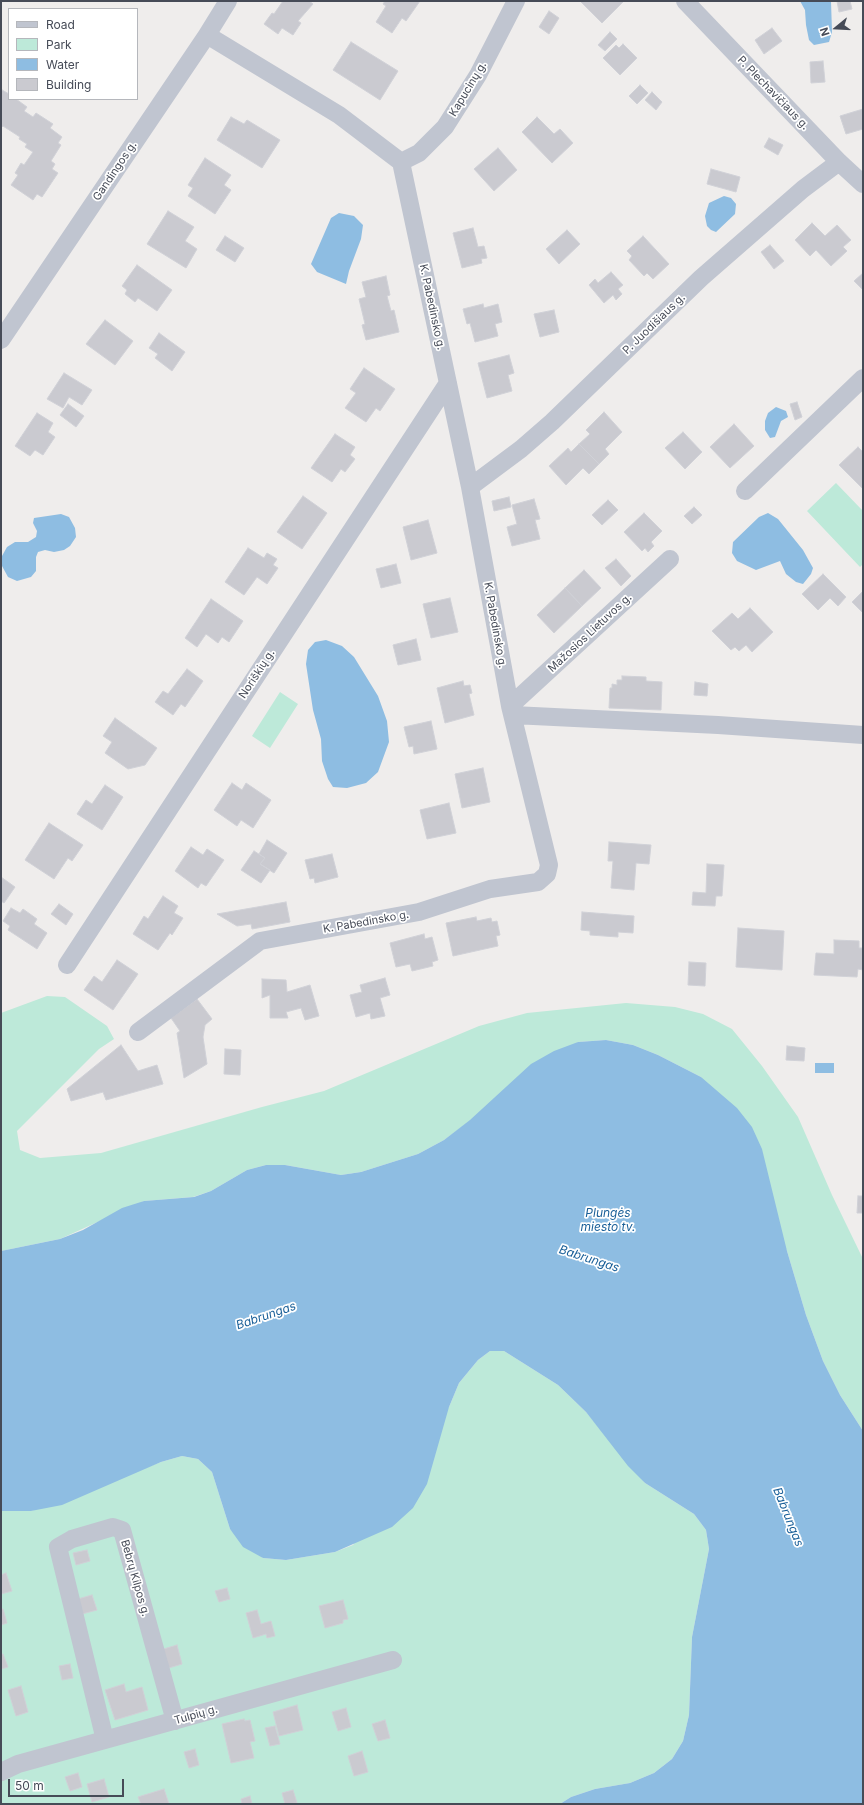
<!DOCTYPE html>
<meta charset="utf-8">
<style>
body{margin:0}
#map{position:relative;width:864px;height:1805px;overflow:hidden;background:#efedec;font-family:Inter,sans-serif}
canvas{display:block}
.frame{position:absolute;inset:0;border:2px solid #464b57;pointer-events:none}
.legend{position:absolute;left:8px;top:8px;width:130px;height:92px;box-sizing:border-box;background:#fff;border:1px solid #b5b7bc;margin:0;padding:5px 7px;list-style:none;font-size:12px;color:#464b57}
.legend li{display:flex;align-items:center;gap:8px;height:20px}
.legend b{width:20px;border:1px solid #b5b7bc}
.north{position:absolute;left:816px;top:8px;width:40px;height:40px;-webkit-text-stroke:3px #fff;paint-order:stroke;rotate:252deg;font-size:11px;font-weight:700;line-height:16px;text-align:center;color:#464b57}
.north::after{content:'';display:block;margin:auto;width:14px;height:18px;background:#464b57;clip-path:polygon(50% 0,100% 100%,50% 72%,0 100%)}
.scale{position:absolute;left:8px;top:1779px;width:116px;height:18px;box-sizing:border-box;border:2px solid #464b57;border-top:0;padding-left:5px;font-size:12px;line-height:14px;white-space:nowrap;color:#464b57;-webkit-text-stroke:3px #fff;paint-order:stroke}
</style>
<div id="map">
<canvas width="864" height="1805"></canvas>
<div class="frame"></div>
<ul class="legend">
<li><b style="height:5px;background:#c0c5d0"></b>Road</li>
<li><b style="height:11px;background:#bde9d9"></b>Park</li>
<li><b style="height:11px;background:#8ebde2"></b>Water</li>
<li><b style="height:11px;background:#cacad0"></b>Building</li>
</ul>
<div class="north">N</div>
<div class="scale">50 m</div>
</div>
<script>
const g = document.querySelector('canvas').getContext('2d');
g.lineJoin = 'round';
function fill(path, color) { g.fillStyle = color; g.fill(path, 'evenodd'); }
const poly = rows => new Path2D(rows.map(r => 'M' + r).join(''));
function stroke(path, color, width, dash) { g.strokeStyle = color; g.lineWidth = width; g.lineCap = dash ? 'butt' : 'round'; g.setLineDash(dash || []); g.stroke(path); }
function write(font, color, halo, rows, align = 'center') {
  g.font = font + ' Inter,sans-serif'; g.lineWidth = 3.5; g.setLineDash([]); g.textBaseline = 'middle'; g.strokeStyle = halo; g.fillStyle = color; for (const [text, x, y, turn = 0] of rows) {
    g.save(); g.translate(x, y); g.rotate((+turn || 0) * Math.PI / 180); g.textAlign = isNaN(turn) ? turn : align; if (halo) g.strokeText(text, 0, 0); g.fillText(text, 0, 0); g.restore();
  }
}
fill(poly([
 [836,483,863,511,863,564,860,567,807,511],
 [280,692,298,704,270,748,252,736],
 [47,996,65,997,107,1026,114,1039,99,1049,17,1131,20,1150,40,1158,101,1153,262,1107,324,1091,479,1026,527,1013,626,1003,675,1007,703,1014,732,1029,762,1066,798,1117,832,1195,863,1259,863,1431,840,1395,823,1361,806,1315,787,1251,701,1077,658,1055,633,1045,606,1040,578,1042,444,1140,418,1154,361,1172,341,1175,285,1165,266,1165,247,1170,211,1191,193,1197,144,1201,60,1239,1,1251,1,1013],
 [490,1351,504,1351,558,1385,586,1412,645,1483,694,1514,706,1530,709,1549,692,1637,689,1715,683,1741,672,1759,654,1773,630,1783,595,1789,571,1797,560,1804,1,1804,1,1511,31,1511,161,1462,182,1456,198,1459,212,1472,230,1529,263,1558,286,1560,335,1552,353,1545,449,1407,459,1383,478,1360]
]), '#bde9d9');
fill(poly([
 [800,1,831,1,832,32,829,42,814,45,809,40,806,25,805,10],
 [724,196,731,198,736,204,735,214,716,232,711,230,707,226,705,216,709,203],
 [339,213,354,216,363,225,361,239,349,271,346,284,317,272,311,264,331,218],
 [776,407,786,411,788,417,781,421,775,437,770,438,765,430,765,421,768,413],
 [768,513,778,519,803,550,813,568,811,574,803,584,796,582,786,574,780,561,756,570,737,561,732,553,733,542,759,517],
 [61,514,69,517,75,528,76,537,70,546,64,550,54,552,45,550,38,552,36,557,36,571,31,577,17,581,8,577,2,566,2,556,7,547,15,542,28,542,36,537,37,531,33,523,34,518],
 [326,640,342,646,354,657,378,696,387,721,389,742,378,772,366,783,347,788,333,787,328,779,322,761,321,739,313,710,306,664,308,650,315,642],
 [606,1040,633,1045,658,1055,701,1077,737,1108,752,1127,762,1149,787,1251,806,1315,823,1361,840,1395,863,1431,863,1804,560,1804,571,1797,595,1789,630,1783,654,1773,672,1759,683,1741,689,1715,692,1637,709,1549,706,1530,694,1514,645,1483,628,1466,586,1412,558,1385,504,1351,490,1351,478,1360,459,1383,449,1407,427,1484,413,1508,392,1527,335,1552,286,1560,263,1558,243,1547,230,1529,212,1472,198,1459,182,1456,161,1462,62,1505,31,1511,1,1511,1,1251,60,1239,83,1230,122,1208,144,1201,194,1197,211,1191,247,1170,266,1165,285,1165,341,1175,361,1172,418,1154,444,1140,470,1120,531,1064,554,1051,578,1042],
 [815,1063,834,1063,834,1073,815,1073]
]), '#8ebde2');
const building = poly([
 [283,1,309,1,313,4,298,21,301,23,293,35,282,28,278,34,264,24,272,13,274,14,283,1],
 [385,1,420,1,406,21,402,18,392,33,376,22,386,6,383,4,385,1],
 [580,1,624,1,602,23,580,1],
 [837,1,850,1,852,9,839,12,837,1],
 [549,11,559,18,549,34,539,27,549,11],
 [772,28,782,41,764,54,755,40,772,28],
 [610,32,617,39,605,51,598,45,610,32],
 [351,42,398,71,380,100,333,70,351,42],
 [623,44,637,58,620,75,603,58,616,45,619,48,623,44],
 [823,61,825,82,811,83,810,62,823,61],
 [640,85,648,93,637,104,629,96,640,85],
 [2,90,9,94,9,99,16,99,27,107,24,111,33,117,36,113,53,124,50,128,62,137,58,143,61,145,51,161,55,164,52,169,58,173,42,197,37,194,33,200,11,185,18,175,15,173,21,163,24,165,33,152,25,147,27,144,19,139,20,137,3,126,1,128,1,92,2,90],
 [652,92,662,102,656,110,645,100,652,92],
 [863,109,863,129,846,134,840,116,863,109],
 [231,117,244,124,247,120,280,140,262,168,217,140,231,117],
 [537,117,554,134,560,129,573,143,552,163,522,132,537,117],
 [769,138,783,145,778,155,764,147,769,138],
 [498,148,517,170,494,191,474,169,498,148],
 [205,158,231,175,224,185,231,190,215,214,188,196,193,188,188,185,205,158],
 [711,169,740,177,736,192,707,184,711,169],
 [168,211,194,227,185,241,197,249,186,268,147,244,168,211],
 [812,223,825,236,837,225,851,240,843,247,847,251,831,266,816,250,810,256,795,240,812,223],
 [473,228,478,247,484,246,487,258,481,259,482,263,462,268,453,233,473,228],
 [567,230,580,244,559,264,546,249,567,230],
 [225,236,244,248,235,262,216,250,225,236],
 [643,236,669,264,653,279,647,273,644,276,629,260,632,256,627,251,643,236],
 [770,245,784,261,774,269,761,252,770,245],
 [137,265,172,290,157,311,138,298,135,302,125,294,127,290,122,286,137,265],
 [611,272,623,285,618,289,622,294,616,300,613,295,604,303,589,285,595,279,598,283,611,272],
 [863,273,863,290,854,281,863,273],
 [386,276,390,295,387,296,391,311,394,310,399,332,366,340,362,325,365,324,359,299,366,297,362,282,386,276],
 [483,304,484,308,498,304,502,322,495,324,498,336,475,342,470,323,467,324,463,309,483,304],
 [554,310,559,332,540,337,534,314,554,310],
 [105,320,133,341,115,365,86,344,105,320],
 [159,333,185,352,172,371,155,358,158,354,149,348,159,333],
 [509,355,514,373,508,375,512,391,487,398,478,363,509,355],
 [364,368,395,389,380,411,376,408,366,422,345,408,356,393,350,389,364,368],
 [64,373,92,390,82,405,69,397,63,408,47,399,64,373],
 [797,402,802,417,795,420,790,404,797,402],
 [68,404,84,416,76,427,60,415,68,404],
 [604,412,622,432,605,449,609,454,599,464,579,444,590,434,586,430,604,412],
 [37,413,53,423,48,432,55,437,43,455,35,450,30,456,15,446,37,413],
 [734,424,754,446,730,468,710,447,734,424],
 [683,432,702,452,685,469,665,448,683,432],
 [335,434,355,447,350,455,355,459,345,472,341,469,332,482,311,468,335,434],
 [579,444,599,464,589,474,583,468,566,485,549,466,568,448,571,452,579,444],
 [858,447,863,452,863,489,839,465,858,447],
 [303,496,327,513,302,549,277,532,303,496],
 [509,497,511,507,494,511,492,501,509,497],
 [534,499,540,519,535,520,540,539,512,546,507,527,517,524,512,505,534,499],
 [608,500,618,510,602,525,592,515,608,500],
 [694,507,702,515,692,524,684,516,694,507],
 [644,513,662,531,651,542,654,546,648,552,645,548,642,551,624,532,644,513],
 [428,520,437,553,411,560,403,527,428,520],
 [248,548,264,558,267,553,277,559,273,565,278,568,267,584,257,577,244,595,225,582,248,548],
 [616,559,631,576,621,586,605,568,616,559],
 [396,564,401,583,381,588,376,569,396,564],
 [584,570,601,588,582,606,565,588,584,570],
 [823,574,846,597,838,606,830,598,818,610,802,594,823,574],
 [565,588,582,606,554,633,537,615,565,588],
 [863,591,863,613,852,602,863,591],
 [450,598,458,632,431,638,423,604,450,598],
 [211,599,243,621,229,642,222,637,218,643,206,634,197,647,185,638,211,599],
 [750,608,773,632,752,652,746,645,739,651,735,647,731,650,712,631,732,613,738,619,750,608],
 [416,639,421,660,398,665,393,645,416,639],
 [187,669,203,681,185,707,181,704,173,715,155,702,163,691,168,694,187,669],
 [622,676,646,677,646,681,662,682,661,710,609,708,610,688,612,688,612,684,617,685,617,680,622,680,622,676],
 [463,681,464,686,470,685,472,693,469,694,474,715,445,723,437,688,463,681],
 [695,682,708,684,707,696,694,695,695,682],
 [115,718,157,748,145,765,128,769,105,753,112,742,103,736,115,718],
 [431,721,437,749,414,754,413,746,409,747,404,727,431,721],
 [483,768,490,802,462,808,455,774,483,768],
 [232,783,242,790,246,783,271,800,253,828,241,820,237,826,214,810,232,783],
 [105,785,123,797,102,830,77,814,86,800,92,804,105,785],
 [449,803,456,833,427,839,420,810,449,803],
 [49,823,83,845,72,861,68,858,54,879,25,860,49,823],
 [267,840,287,853,274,873,260,864,265,858,259,854,267,840],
 [609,842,651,845,649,864,636,863,634,890,611,888,613,861,608,861,609,842],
 [191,847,203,855,207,849,224,860,206,886,201,883,198,888,175,871,191,847],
 [254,851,265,858,260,864,270,870,261,883,241,870,254,851],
 [332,854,338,877,315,883,314,878,310,879,305,860,332,854],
 [707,864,724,865,722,896,716,896,715,906,692,905,693,892,706,893,707,864],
 [1,877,15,887,4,903,1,901,1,877],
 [163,896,178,906,174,913,183,918,172,935,170,933,158,950,133,934,144,916,148,919,163,896],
 [286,902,290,922,252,929,251,924,237,926,217,914,286,902],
 [59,904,73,914,66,925,51,914,59,904],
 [11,908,20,913,23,909,37,919,34,924,47,933,37,949,8,930,10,926,3,921,11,908],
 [582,912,634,916,633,933,618,932,618,937,590,935,590,931,581,930,582,912],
 [476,917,477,921,491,918,492,922,497,921,500,935,496,936,498,946,453,956,446,923,476,917],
 [738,928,784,931,782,970,736,967,738,928],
 [424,934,425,939,432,937,438,960,432,962,433,966,412,971,410,964,396,967,390,943,424,934],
 [834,940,859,941,859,948,863,948,863,970,858,969,857,977,814,975,816,953,834,954,834,940],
 [117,960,138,974,113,1010,84,990,94,976,102,982,117,960],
 [689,962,706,963,705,986,688,985,689,962],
 [385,978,390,995,380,998,385,1016,371,1019,370,1013,356,1017,350,995,362,992,360,985,385,978],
 [262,979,286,980,287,992,310,985,319,1016,305,1020,301,1008,286,1012,288,1018,270,1018,270,995,262,998,262,979],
 [197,999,212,1019,205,1025,203,1037,207,1064,184,1078,177,1033,180,1031,171,1018,197,999],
 [121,1045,138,1071,157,1065,163,1084,106,1100,103,1092,71,1101,67,1089,121,1045],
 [787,1046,805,1048,804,1061,786,1060,787,1046],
 [225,1049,241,1050,240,1075,224,1074,225,1049],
 [858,1196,863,1196,863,1213,857,1213,858,1196],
 [87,1550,90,1561,76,1565,73,1553,87,1550],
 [6,1573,12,1591,1,1594,1,1575,6,1573],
 [227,1588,230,1599,219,1602,215,1591,227,1588],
 [92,1595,97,1610,82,1614,78,1599,92,1595],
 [343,1600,348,1619,343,1620,343,1623,325,1628,319,1606,343,1600],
 [1,1609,3,1609,7,1623,1,1625,1,1609],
 [257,1610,261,1624,271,1621,275,1636,267,1638,266,1634,253,1638,246,1613,257,1610],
 [177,1645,182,1664,162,1670,157,1651,177,1645],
 [1,1654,3,1654,8,1667,1,1669,1,1654],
 [70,1664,73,1678,62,1680,59,1666,70,1664],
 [124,1684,126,1692,142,1687,148,1710,115,1720,105,1690,124,1684],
 [21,1686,28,1712,16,1716,8,1690,21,1686],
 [297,1705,303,1730,279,1736,273,1712,297,1705],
 [346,1708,351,1727,338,1731,332,1712,346,1708],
 [244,1719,245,1721,250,1720,255,1741,250,1742,254,1758,231,1763,222,1724,244,1719],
 [385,1720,390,1738,378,1741,372,1724,385,1720],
 [275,1726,280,1744,270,1746,265,1728,275,1726],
 [195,1749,199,1765,189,1768,184,1752,195,1749],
 [362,1751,368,1772,354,1776,348,1756,362,1751],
 [78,1773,82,1787,70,1791,65,1777,78,1773],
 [104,1779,109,1797,92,1802,87,1784,104,1779],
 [164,1789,169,1804,141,1804,138,1797,164,1789],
 [293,1790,297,1803,285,1804,282,1793,293,1790],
 [250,1796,252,1804,242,1804,241,1799,250,1796]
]);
fill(building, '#cacad0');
stroke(building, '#d0d1d7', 1);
stroke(poly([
 [685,1,839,162,863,184],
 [401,162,419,153,445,127,478,75,516,1],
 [1,340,207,35,228,1],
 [470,487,521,449,552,422,701,278,803,189,839,162],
 [745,491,863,378],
 [510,706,670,559],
 [513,715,718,725,863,735],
 [67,965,448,383],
 [138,1032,260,941,419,912,490,889,538,882,547,874,549,865,510,706,470,487,401,162,339,115,207,35],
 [105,1740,58,1547,72,1539,113,1527,122,1530,175,1721],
 [1,1772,18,1764,393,1660]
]), '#c0c5d0', 18);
write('11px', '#464b57', '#fff', [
 ["Kapucinų g.",468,89,-59],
 ["P. Plechavičiaus g.",773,93,46],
 ["Gandingos g.",115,171,-56],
 ["K. Pabedinsko g.",432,307,78],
 ["P. Juodišiaus g.",654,324,-44],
 ["K. Pabedinsko g.",495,625,80],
 ["Mažosios Lietuvos g.",590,633,-43],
 ["Noriškių g.",257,674,-57],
 ["K. Pabedinsko g.",366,922,-10],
 ["Bebrų Kilpos g.",135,1578,74],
 ["Tulpių g.",196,1715,-16]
]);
write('italic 12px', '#195f98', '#fff', [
 ["Plungės",608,1213],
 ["miesto tv.",608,1227],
 ["Babrungas",589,1259,18],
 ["Babrungas",266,1316,-19],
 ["Babrungas",788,1517,68]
]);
</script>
